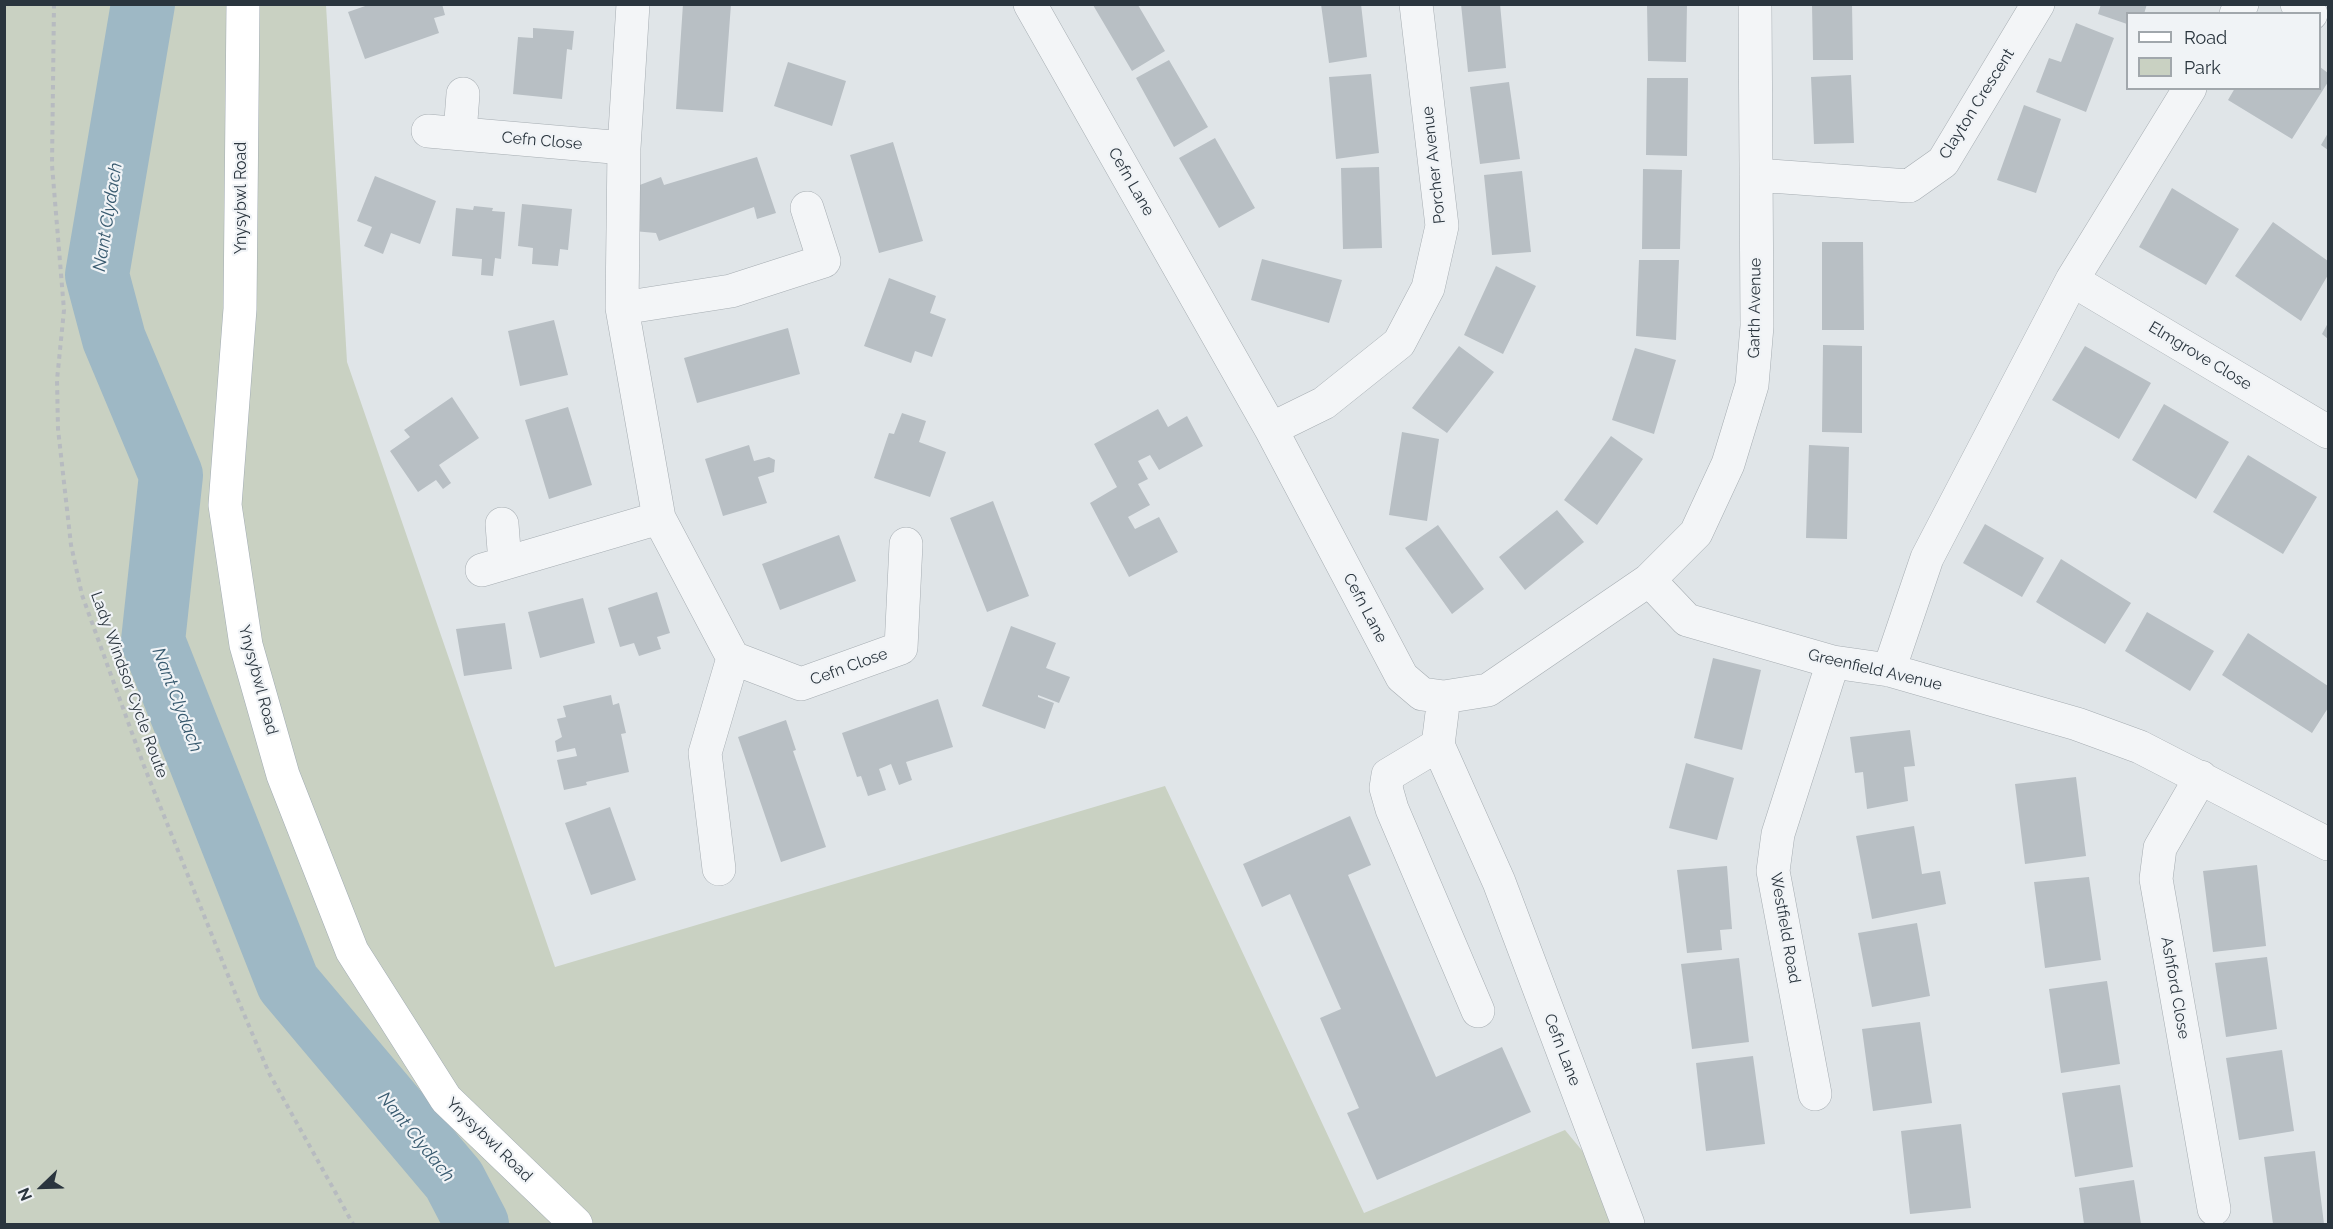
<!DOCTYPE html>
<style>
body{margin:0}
#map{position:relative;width:2333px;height:1229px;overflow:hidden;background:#e0e5e8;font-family:Raleway,sans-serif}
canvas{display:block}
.frame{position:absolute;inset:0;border:6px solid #2a353e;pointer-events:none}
.legend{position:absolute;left:2126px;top:12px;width:195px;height:78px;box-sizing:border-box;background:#f0f3f6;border:2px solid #a1a7ac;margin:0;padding:8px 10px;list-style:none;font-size:18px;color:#2a353e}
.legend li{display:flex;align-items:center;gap:12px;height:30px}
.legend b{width:30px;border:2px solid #a1a7ac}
.north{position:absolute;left:12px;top:1157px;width:60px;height:60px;-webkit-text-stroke:4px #f0f3f6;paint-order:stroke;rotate:247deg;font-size:16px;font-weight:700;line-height:24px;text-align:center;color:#2a353e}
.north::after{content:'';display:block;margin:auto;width:21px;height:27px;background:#2a353e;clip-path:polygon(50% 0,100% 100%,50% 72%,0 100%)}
</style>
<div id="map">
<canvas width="2333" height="1229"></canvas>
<div class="frame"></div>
<ul class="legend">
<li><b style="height:8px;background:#fff"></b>Road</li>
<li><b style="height:16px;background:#c9d1c2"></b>Park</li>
</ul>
<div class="north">N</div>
</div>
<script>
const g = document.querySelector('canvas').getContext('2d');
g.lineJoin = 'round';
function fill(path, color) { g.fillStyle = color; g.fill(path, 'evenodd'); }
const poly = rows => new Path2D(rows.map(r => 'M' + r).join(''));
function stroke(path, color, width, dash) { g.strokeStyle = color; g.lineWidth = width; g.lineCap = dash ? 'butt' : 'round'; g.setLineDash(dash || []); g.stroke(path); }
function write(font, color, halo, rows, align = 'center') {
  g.font = font + ' Raleway,sans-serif'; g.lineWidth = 4.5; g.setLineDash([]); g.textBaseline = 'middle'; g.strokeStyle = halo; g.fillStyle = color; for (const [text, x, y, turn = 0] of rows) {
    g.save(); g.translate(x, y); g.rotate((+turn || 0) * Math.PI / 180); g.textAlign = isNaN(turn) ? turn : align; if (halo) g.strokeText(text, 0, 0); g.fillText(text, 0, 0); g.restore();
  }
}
fill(poly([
 [5,4,326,5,347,362,555,967,1165,786,1364,1213,1565,1130,1643,1224,5,1224]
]), '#c9d1c2');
stroke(poly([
 [143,4,97,275,114,339,171,475,153,641,288,983,454,1180,477,1224]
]), '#9eb8c5', 64);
fill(poly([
 [371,4,442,4,445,15,434,18,439,33,365,59,348,12],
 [683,4,731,4,723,112,676,109],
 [1321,4,1361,4,1367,57,1329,63],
 [1461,4,1500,4,1506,68,1468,72],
 [1647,4,1687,4,1686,62,1648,61],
 [1812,4,1852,4,1853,60,1813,60],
 [2101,4,2147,4,2144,14,2127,14,2127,24,2098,14],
 [1093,5,1138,5,1165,51,1132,71],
 [2076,23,2114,38,2086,112,2036,92,2049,58,2061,62],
 [533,28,574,31,572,50,567,49,562,99,513,94,518,37,533,38],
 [1169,60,1208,127,1174,147,1136,78],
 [788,62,846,81,832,126,774,106],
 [2320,67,2328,73,2328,82,2292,139,2228,100,2235,88,2320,88],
 [1371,74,1379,153,1336,159,1329,77],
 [1851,75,1854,143,1814,144,1811,77],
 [1647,78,1688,78,1687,156,1646,155],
 [1509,82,1520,159,1480,164,1470,87],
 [2024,105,2061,119,2036,193,1997,180],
 [2328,133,2328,150,2321,145],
 [1215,138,1255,208,1219,228,1179,158],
 [893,142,923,241,879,253,850,155],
 [757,157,776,213,757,219,754,207,659,241,656,233,633,231,637,186,661,177,664,185],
 [1379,167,1382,248,1343,249,1341,168],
 [1643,169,1682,170,1680,249,1642,249],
 [1522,171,1531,252,1492,255,1484,175],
 [375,176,436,201,420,244,391,233,383,254,364,246,372,227,357,221],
 [2172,188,2239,229,2206,285,2139,247],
 [522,204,572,209,568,250,560,249,558,266,532,264,533,248,518,246],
 [474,206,493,208,492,211,505,212,501,259,495,258,493,276,481,275,482,259,452,256,456,208,473,210],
 [2273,222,2328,261,2328,275,2301,321,2235,276],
 [1822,242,1863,242,1864,330,1822,330],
 [1262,259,1342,280,1329,323,1251,300],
 [1639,260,1679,260,1676,340,1636,336],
 [1496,266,1536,286,1503,354,1464,335],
 [889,278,936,296,930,313,946,319,932,357,915,351,911,363,864,346],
 [554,320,568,375,520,386,508,331],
 [2328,323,2328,339,2322,334],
 [788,328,800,374,697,403,684,358],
 [1823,345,1862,346,1862,433,1822,432],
 [1459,346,1494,372,1447,433,1412,408],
 [2085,346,2151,383,2119,439,2052,400],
 [1635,348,1676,360,1654,434,1612,420],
 [452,397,479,438,439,465,451,483,443,489,436,480,418,492,390,451,410,437,404,430],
 [2164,404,2229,442,2196,499,2132,460],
 [568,407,592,485,549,499,525,420],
 [1158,409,1168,427,1187,416,1203,446,1159,470,1150,455,1138,461,1148,479,1138,484,1150,505,1128,517,1135,529,1159,517,1178,552,1129,577,1090,503,1117,487,1094,444],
 [902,413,926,421,919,442,946,452,930,497,874,478,889,433,894,434],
 [1402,432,1439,439,1427,521,1389,515],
 [1611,436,1643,459,1597,525,1564,500],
 [749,445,754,461,769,457,775,460,774,472,758,477,767,503,723,516,705,459],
 [1809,445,1849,447,1847,539,1806,538],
 [2248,455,2317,497,2283,554,2213,512],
 [993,501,1029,596,987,612,950,518],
 [1557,510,1584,542,1525,590,1499,557],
 [1985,524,2044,558,2022,597,1963,563],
 [1438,525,1484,589,1452,614,1405,548],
 [839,535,856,581,780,610,762,564],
 [2061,559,2131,603,2105,644,2036,602],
 [657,592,670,633,657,637,661,649,639,656,634,643,620,647,608,608],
 [583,598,595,643,540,658,528,612],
 [2147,612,2214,651,2190,691,2125,651],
 [505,623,512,669,464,676,456,629],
 [1011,626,1056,643,1046,668,1070,677,1059,703,1038,695,1038,697,1054,703,1045,729,982,706],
 [2248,633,2328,686,2328,708,2312,733,2222,675],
 [1713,658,1761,670,1742,750,1694,738],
 [611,695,613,705,619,703,626,733,621,734,629,772,586,782,587,785,564,790,557,760,577,756,575,748,557,752,555,741,562,737,557,719,566,717,563,706],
 [938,699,953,747,906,762,912,780,899,785,891,764,879,769,886,790,868,796,861,776,857,777,842,733],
 [786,720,796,750,793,751,826,847,781,862,738,737],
 [1910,730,1915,766,1904,767,1908,801,1867,809,1863,772,1855,773,1850,737],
 [1686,763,1734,778,1717,840,1669,828],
 [2076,777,2086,856,2025,864,2015,784],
 [610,807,636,880,591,895,565,823],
 [1350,816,1371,865,1348,875,1436,1077,1502,1047,1531,1112,1377,1180,1347,1113,1359,1108,1320,1018,1341,1009,1290,894,1262,907,1243,864],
 [1914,826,1922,874,1940,871,1946,904,1872,919,1856,836],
 [2257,865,2266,946,2213,952,2203,871],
 [1727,866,1732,929,1720,930,1722,950,1687,953,1677,870],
 [2089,877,2101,960,2045,968,2034,882],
 [1917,923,1930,996,1872,1007,1858,933],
 [2267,957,2277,1029,2226,1037,2215,963],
 [1739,958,1749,1042,1692,1049,1681,964],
 [2107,981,2120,1064,2061,1073,2049,989],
 [1920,1022,1932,1103,1873,1111,1862,1029],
 [2282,1050,2294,1131,2239,1140,2226,1058],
 [1753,1056,1765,1144,1706,1151,1696,1063],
 [2120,1085,2133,1167,2075,1177,2062,1093],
 [1961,1124,1971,1208,1910,1214,1901,1131],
 [2315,1151,2324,1224,2273,1224,2264,1157],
 [2134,1180,2141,1224,2084,1224,2079,1188]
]), '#b8bfc4');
const minor = poly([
 [1030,4,1271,429,1402,677,1422,694,1444,697,1488,690,1649,580,1687,620,1833,662,1889,670,2077,724,2140,747,2328,844],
 [2297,4,2311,14],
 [2236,14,2242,4],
 [428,131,624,148,633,4],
 [460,133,463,94],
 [624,148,622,308,659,518,733,658,705,753,719,869],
 [1756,175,1909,186,1943,162,2038,4],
 [2072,280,2328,432],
 [622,308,731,291,824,261,807,208],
 [1271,429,1324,403,1399,343,1428,288,1442,226,1416,4],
 [502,524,505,563],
 [482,570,659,518],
 [1649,580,1696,533,1728,464,1752,385,1757,326,1755,4],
 [733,658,801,684,901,648,906,544],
 [1889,670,1927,558,2072,280,2190,88],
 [1444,697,1438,745,1499,882,1628,1224],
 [1438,745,1388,775,1386,788,1392,809,1478,1011],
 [2201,777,2160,848,2156,879,2214,1209],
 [1815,1094,1773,871,1778,834,1833,662]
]);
const major = poly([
 [243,4,240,309,225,505,246,645,283,775,352,951,446,1099,576,1224]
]);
stroke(minor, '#a6adb2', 34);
stroke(major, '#a1abb3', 34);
stroke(poly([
 [54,4,52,165,64,310,57,380,58,429,71,545,82,595,144,766,238,1000,269,1073,353,1224]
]), '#b7bbc0', 4, [4.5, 4.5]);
stroke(minor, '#f3f5f7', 33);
stroke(major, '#fff', 33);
write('16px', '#2a353e', '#f0f3f6', [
 ["Clayton Crescent",1977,104,-58],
 ["Cefn Close",542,141,5],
 ["Porcher Avenue",1434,165,-96],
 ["Cefn Lane",1131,182,60],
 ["Ynysybwl Road",241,198,-90],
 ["Garth Avenue",1755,308,-89],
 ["Elmgrove Close",2200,356,31],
 ["Cefn Lane",1365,608,62],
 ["Cefn Close",849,667,-20],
 ["Greenfield Avenue",1875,670,13],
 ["Ynysybwl Road",258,680,75],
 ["Lady Windsor Cycle Route",129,685,70],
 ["Westfield Road",1785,928,80],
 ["Ashford Close",2175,988,80],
 ["Cefn Lane",1562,1050,69],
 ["Ynysybwl Road",489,1140,44]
]);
write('italic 18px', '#385a6f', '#f0f3f6', [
 ["Nant Clydach",108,217,-81],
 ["Nant Clydach",177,700,69],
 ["Nant Clydach",416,1137,51]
]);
</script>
